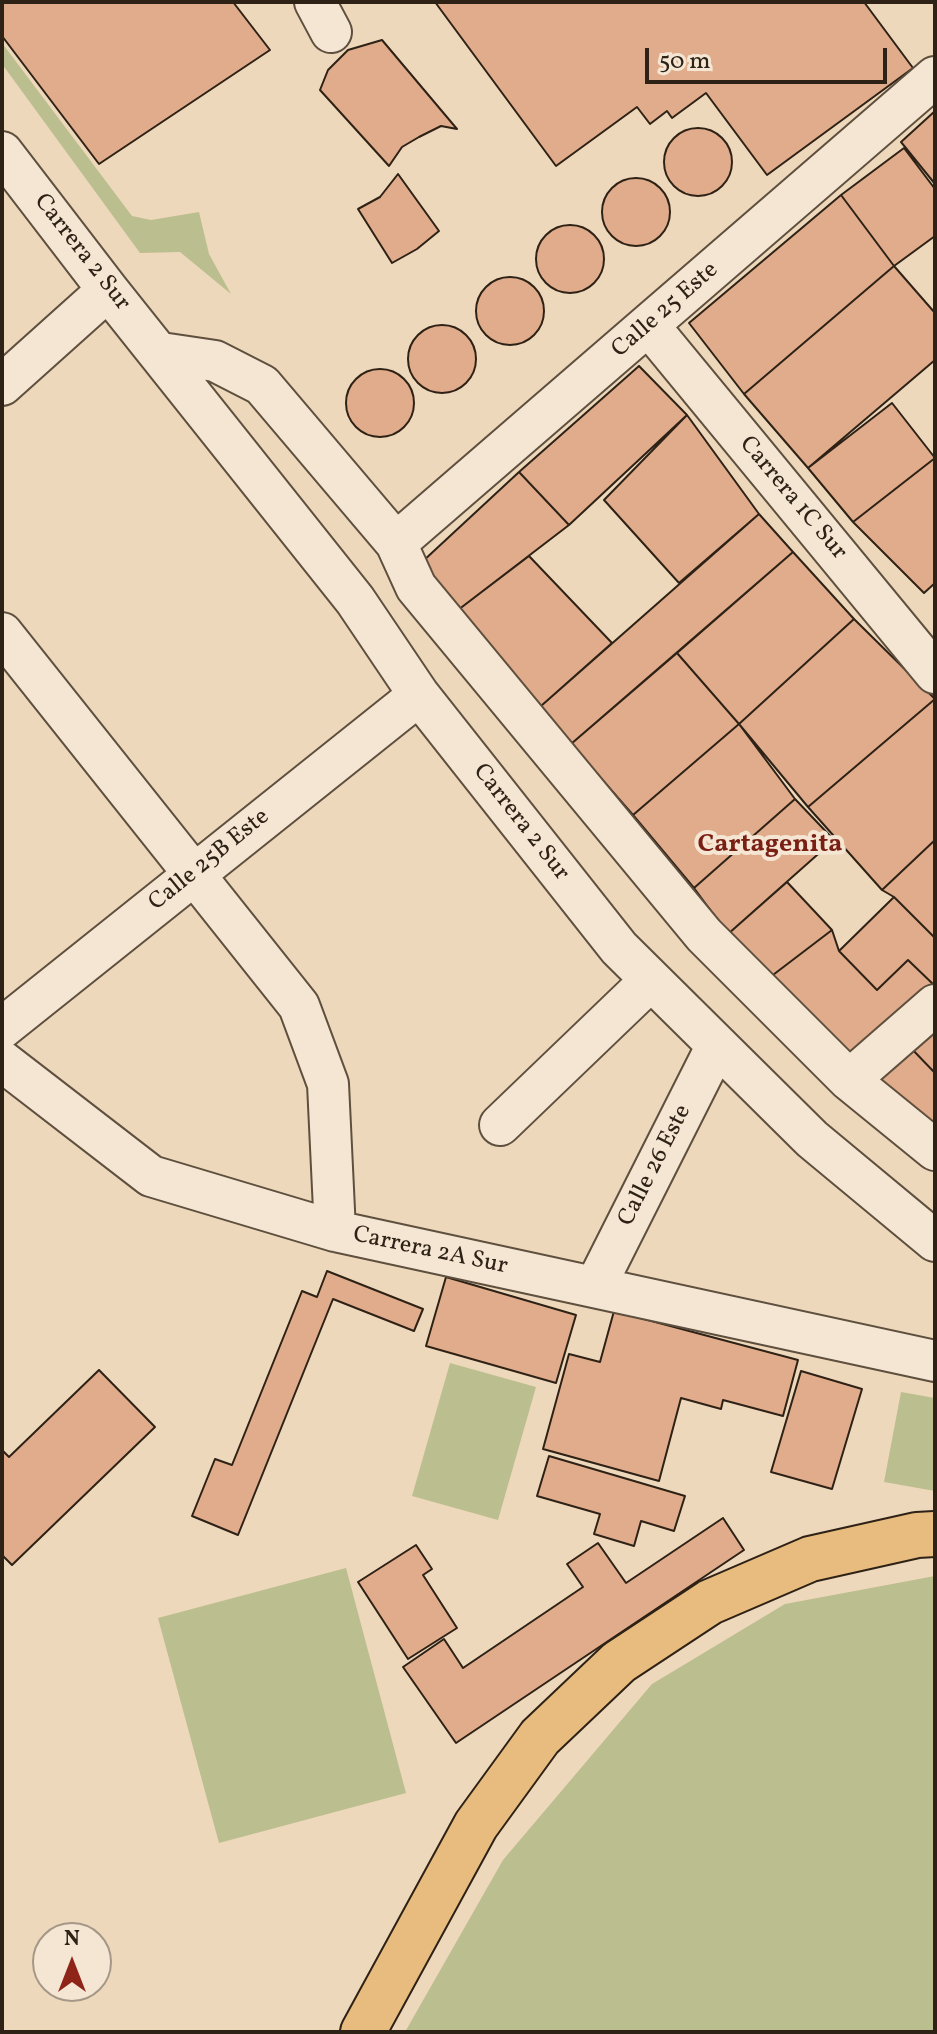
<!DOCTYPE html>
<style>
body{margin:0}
#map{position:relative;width:937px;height:2034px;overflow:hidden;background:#eed8bb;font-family:Vollkorn,serif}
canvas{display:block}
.frame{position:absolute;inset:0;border:4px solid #2e2115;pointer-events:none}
.north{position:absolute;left:32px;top:1922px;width:80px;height:80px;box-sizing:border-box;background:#f4e6d3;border:2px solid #a59787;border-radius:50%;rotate:0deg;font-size:22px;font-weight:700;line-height:32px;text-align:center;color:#2e2115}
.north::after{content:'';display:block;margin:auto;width:28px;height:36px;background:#8f2418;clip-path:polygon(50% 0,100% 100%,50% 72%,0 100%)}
.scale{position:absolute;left:645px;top:48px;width:242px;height:36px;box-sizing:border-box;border:4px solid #2e2115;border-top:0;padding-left:10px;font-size:24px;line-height:28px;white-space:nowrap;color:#2e2115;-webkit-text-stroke:6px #f4e6d3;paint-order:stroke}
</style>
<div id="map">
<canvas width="937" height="2034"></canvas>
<div class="frame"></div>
<div class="north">N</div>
<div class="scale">50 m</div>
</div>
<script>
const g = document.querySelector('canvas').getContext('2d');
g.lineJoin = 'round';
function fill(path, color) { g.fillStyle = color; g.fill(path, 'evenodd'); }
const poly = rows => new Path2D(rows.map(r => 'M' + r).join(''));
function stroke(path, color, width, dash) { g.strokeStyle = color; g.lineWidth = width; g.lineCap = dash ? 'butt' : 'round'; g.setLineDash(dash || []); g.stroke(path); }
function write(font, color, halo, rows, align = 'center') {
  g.font = font + ' Vollkorn,serif'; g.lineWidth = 8; g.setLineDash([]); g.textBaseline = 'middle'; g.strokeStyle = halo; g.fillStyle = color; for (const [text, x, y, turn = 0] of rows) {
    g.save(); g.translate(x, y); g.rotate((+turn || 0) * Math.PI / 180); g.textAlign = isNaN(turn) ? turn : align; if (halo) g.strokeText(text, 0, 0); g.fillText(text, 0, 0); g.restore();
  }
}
fill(poly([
 [2,43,132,216,151,220,199,212,209,254,231,294,180,252,140,253,2,64],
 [450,1363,536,1387,498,1520,412,1496],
 [901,1392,935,1398,935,1491,884,1482],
 [346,1568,406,1793,219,1843,158,1618],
 [935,1576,935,2032,405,2032,503,1860,652,1684,785,1604]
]), '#bbbe8e');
const building = poly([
 [2,2,233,2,270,50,99,164,2,36,2,2],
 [435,2,864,2,913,68,767,175,706,93,672,118,667,111,650,124,637,107,556,166,435,2],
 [382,40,457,129,441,126,419,137,402,147,389,166,320,90,328,70,348,50,382,40],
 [935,111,935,184,901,142,935,111],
 '664 162a34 34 0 1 1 68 0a34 34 0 1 1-68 0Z',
 [904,148,935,189,935,236,894,266,841,195,904,148],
 [398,174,439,231,417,249,392,263,358,209,380,197,398,174],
 '602 212a34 34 0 1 1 68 0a34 34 0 1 1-68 0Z',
 [841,195,894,266,744,394,689,323,841,195],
 '536 259a34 34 0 1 1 68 0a34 34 0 1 1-68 0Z',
 [894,266,935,313,935,360,808,468,744,394,894,266],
 '476 311a34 34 0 1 1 68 0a34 34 0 1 1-68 0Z',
 '408 359a34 34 0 1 1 68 0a34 34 0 1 1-68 0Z',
 [639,366,687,415,569,525,519,472,639,366],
 '346 403a34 34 0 1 1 68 0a34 34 0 1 1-68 0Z',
 [892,403,935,458,853,522,808,468,892,403],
 [687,415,759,514,679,583,604,500,687,415],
 [935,458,935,583,924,593,853,522,935,458],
 [519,472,569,525,458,610,422,562,519,472],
 [759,514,793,552,571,744,541,706,759,514],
 [793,552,854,619,739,724,677,653,793,552],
 [529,556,612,643,541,706,458,610,529,556],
 [854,619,935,699,808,807,739,724,854,619],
 [677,653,739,724,633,815,571,744,677,653],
 [935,699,935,840,882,890,808,807,935,699],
 [739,724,795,799,694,888,633,815,739,724],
 [795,799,834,840,728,934,694,888,795,799],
 [935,840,935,938,894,897,882,890,935,840],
 [787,882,832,930,769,978,728,934,787,882],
 [894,897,935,938,935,986,908,960,877,990,839,951,894,897],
 [832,930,839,951,877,990,908,960,935,986,854,1068,769,978,832,930],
 [935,1021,935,1073,909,1046,935,1021],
 [909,1046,935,1073,935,1133,877,1082,909,1046],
 [327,1271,423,1309,414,1331,333,1299,238,1535,192,1516,215,1459,232,1465,302,1291,317,1297,327,1271],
 [446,1277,576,1315,556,1383,426,1346,446,1277],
 [614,1311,798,1360,783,1416,723,1400,721,1409,681,1398,659,1481,543,1449,569,1354,600,1362,614,1311],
 [99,1370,155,1427,12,1565,2,1555,2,1450,9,1457,99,1370],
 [801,1371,862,1389,832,1489,771,1472,801,1371],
 [549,1456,685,1496,674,1531,641,1521,634,1546,594,1534,600,1514,537,1496,549,1456],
 [723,1518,744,1550,456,1743,403,1667,444,1639,463,1668,583,1587,567,1564,598,1543,626,1583,723,1518],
 [416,1545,432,1569,423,1575,457,1628,408,1659,358,1582,416,1545]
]);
fill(building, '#e0ac8b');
stroke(building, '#2e2115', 2);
const minor = poly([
 [315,2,331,32],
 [2,152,108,290,355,600,419,695,619,948,812,1139,935,1241],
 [649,326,935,673],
 [161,353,215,361,262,385,396,543,416,587,704,935,849,1080,935,1150],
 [2,385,108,290],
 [396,543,935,77],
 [2,633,299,1006,328,1084,335,1231],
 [2,1028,419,695],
 [2,1061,151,1176,335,1231,935,1361],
 [849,1080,935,1005],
 [500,1125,651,980],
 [595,1287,717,1045]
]);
const major = poly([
 [363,2032,476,1825,540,1737,619,1662,710,1602,810,1559,917,1535,935,1534]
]);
stroke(minor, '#5e4f3e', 44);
stroke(major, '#2e2115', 48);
stroke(minor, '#f4e6d3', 40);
stroke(major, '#e7bc7e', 44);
write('24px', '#2e2115', '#f4e6d3', [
 ["Carrera 2 Sur",81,253,52],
 ["Calle 25 Este",666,311,-41],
 ["Carrera 1C Sur",792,499,50],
 ["Carrera 2 Sur",520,823,52],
 ["Calle 25B Este",210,861,-39],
 ["Calle 26 Este",656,1166,-63],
 ["Carrera 2A Sur",430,1252,12]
]);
write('bold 26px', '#7a1f14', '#f4e6d3', [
 ["Cartagenita",770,846]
]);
</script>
